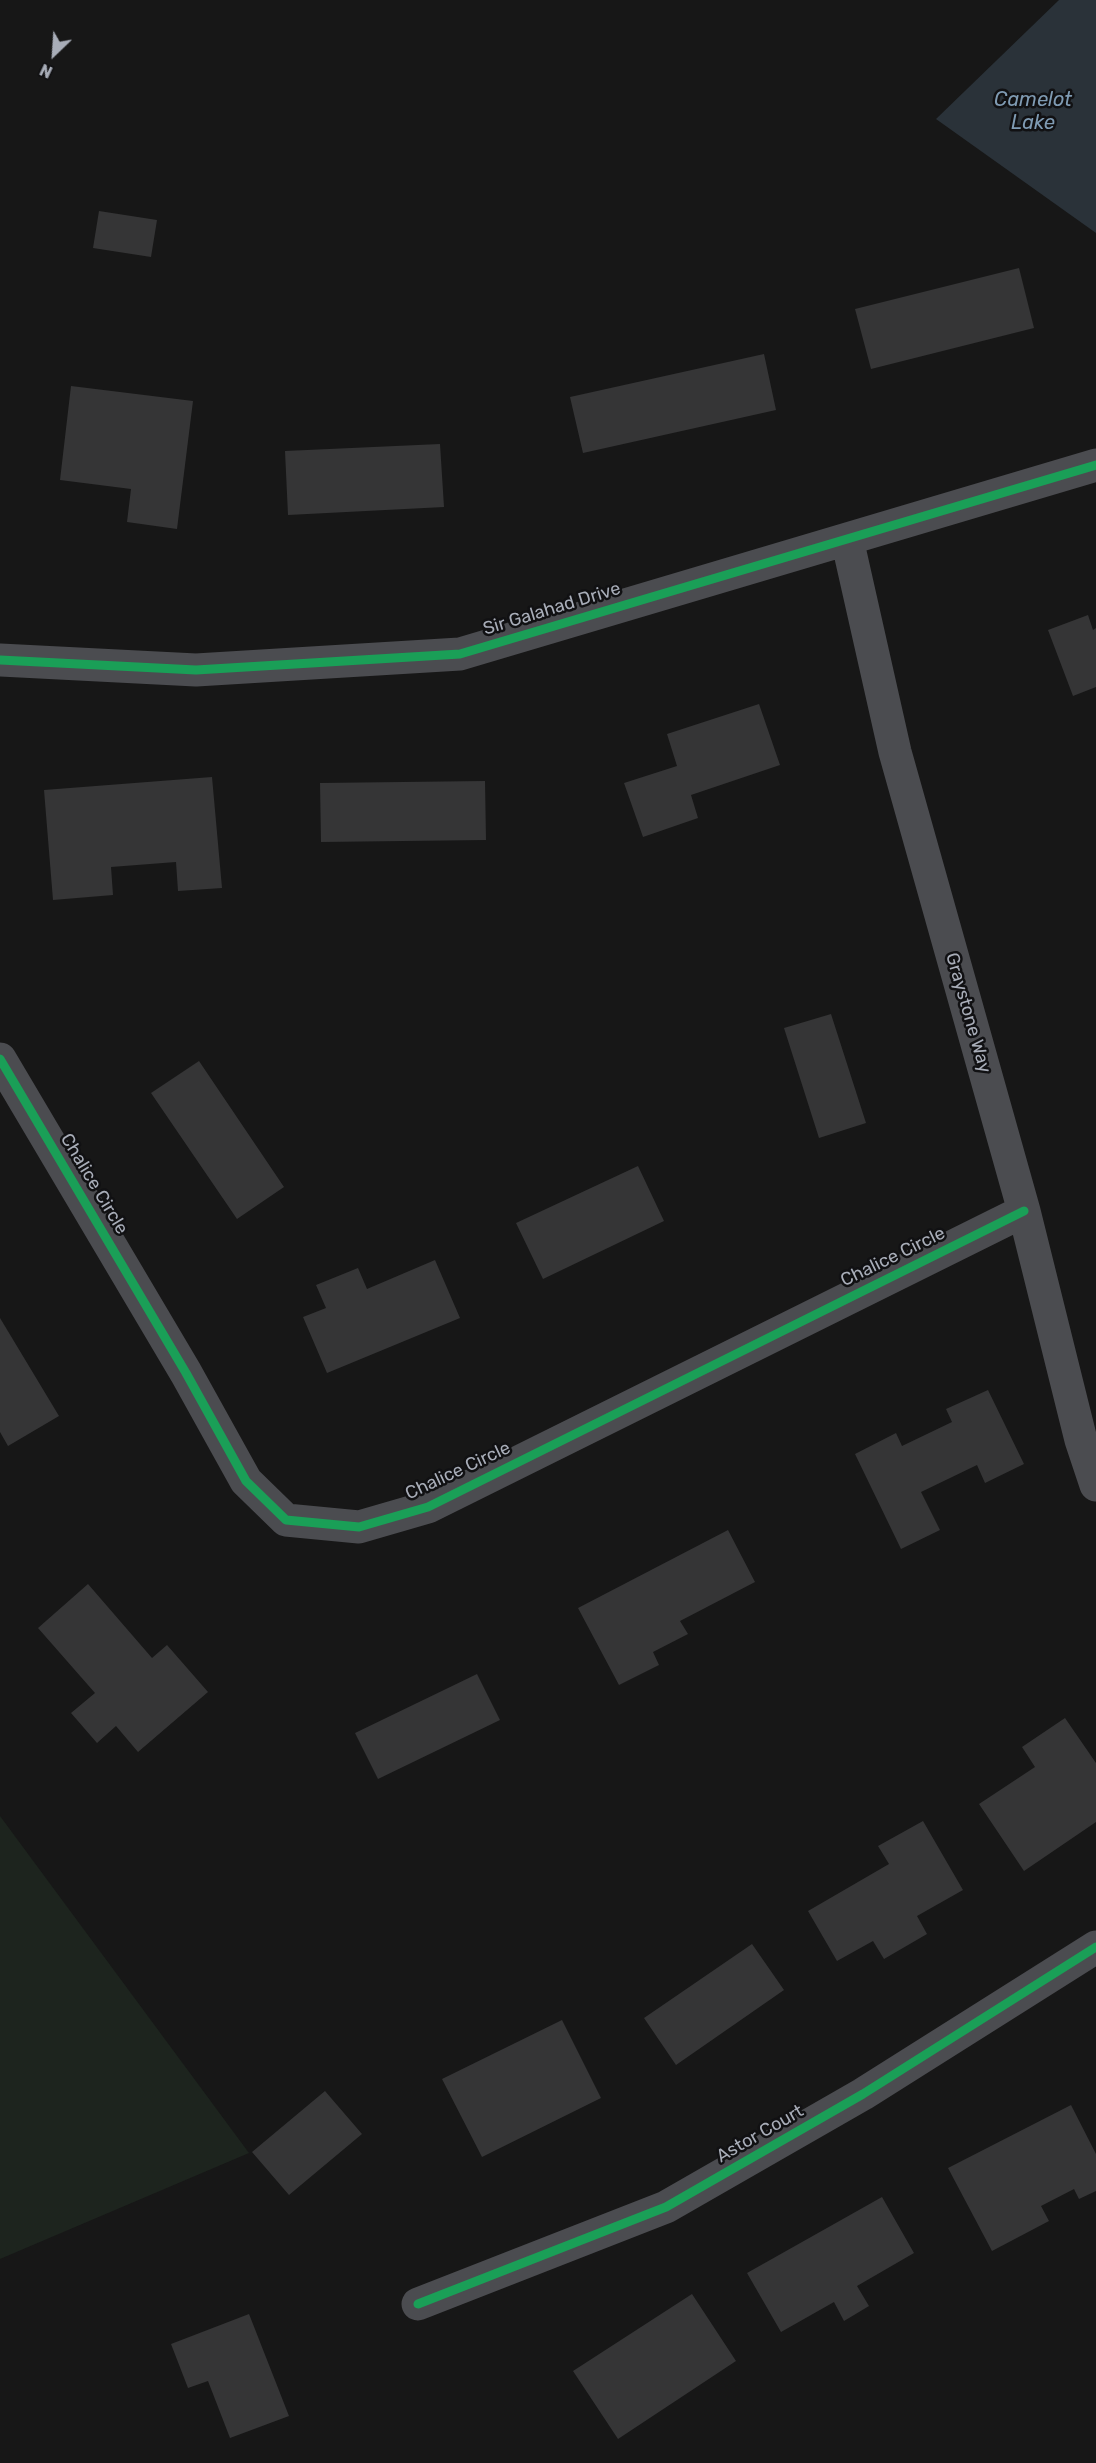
<!DOCTYPE html>
<style>
body{margin:0}
#map{position:relative;width:1096px;height:2463px;overflow:hidden;background:#171717;font-family:Rubik,sans-serif}
canvas{display:block}
.north{position:absolute;left:24px;top:24px;width:60px;height:60px;-webkit-text-stroke:4px #111113;paint-order:stroke;rotate:205deg;font-size:16px;font-weight:700;line-height:24px;text-align:center;color:#a8adb8}
.north::after{content:'';display:block;margin:auto;width:21px;height:27px;background:#a8adb8;clip-path:polygon(50% 0,100% 100%,50% 72%,0 100%)}
</style>
<div id="map">
<canvas width="1096" height="2463"></canvas>
<div class="north">N</div>
</div>
<script>
const g = document.querySelector('canvas').getContext('2d');
g.lineJoin = 'round';
function fill(path, color) { g.fillStyle = color; g.fill(path, 'evenodd'); }
const poly = rows => new Path2D(rows.map(r => 'M' + r).join(''));
function stroke(path, color, width, dash) { g.strokeStyle = color; g.lineWidth = width; g.lineCap = dash ? 'butt' : 'round'; g.setLineDash(dash || []); g.stroke(path); }
function write(font, color, halo, rows, align = 'center') {
  g.font = font + ' Rubik,sans-serif'; g.lineWidth = 5; g.setLineDash([]); g.textBaseline = 'middle'; g.strokeStyle = halo; g.fillStyle = color; for (const [text, x, y, turn = 0] of rows) {
    g.save(); g.translate(x, y); g.rotate((+turn || 0) * Math.PI / 180); g.textAlign = isNaN(turn) ? turn : align; if (halo) g.strokeText(text, 0, 0); g.fillText(text, 0, 0); g.restore();
  }
}
fill(poly([
 [0,1816,249,2153,0,2259]
]), '#1d241e');
fill(poly([
 [1059,0,1096,0,1096,233,936,119]
]), '#2a3239');
fill(poly([
 [99,211,157,220,151,257,93,248],
 [1019,268,1034,328,871,369,855,309],
 [764,354,776,410,583,453,570,397],
 [71,386,193,401,177,529,127,522,131,489,60,480],
 [440,444,444,507,288,515,285,451],
 [1088,615,1093,630,1096,628,1096,687,1073,696,1048,630],
 [759,704,780,765,691,795,698,818,643,837,624,783,677,766,667,734],
 [212,777,222,888,178,891,176,862,111,867,113,895,53,900,44,790],
 [485,781,486,840,321,842,320,783],
 [831,1014,866,1123,819,1138,784,1028],
 [199,1061,284,1187,237,1219,151,1093],
 [638,1166,664,1221,543,1279,516,1223],
 [435,1260,460,1318,327,1373,303,1317,326,1308,316,1285,358,1268,367,1289],
 [0,1318,59,1416,8,1446,0,1432],
 [988,1390,1024,1464,985,1483,977,1465,921,1492,940,1530,901,1549,855,1454,896,1433,902,1446,952,1422,946,1409],
 [728,1530,755,1582,680,1621,688,1634,653,1652,659,1665,619,1685,578,1608],
 [88,1584,152,1658,167,1645,208,1692,138,1752,116,1726,97,1743,71,1713,95,1693,38,1628],
 [477,1674,500,1720,378,1779,355,1733],
 [1065,1718,1096,1763,1096,1822,1024,1871,979,1804,1035,1767,1022,1747],
 [923,1821,963,1890,917,1916,927,1934,884,1959,873,1941,837,1961,808,1911,889,1864,878,1846],
 [752,1944,784,1990,676,2065,644,2018],
 [562,2020,601,2098,482,2157,442,2079],
 [325,2091,362,2134,289,2195,252,2152],
 [1071,2105,1096,2154,1096,2191,1079,2199,1074,2189,1041,2206,1049,2221,992,2251,948,2168],
 [882,2197,914,2253,857,2286,869,2306,844,2321,834,2302,781,2332,747,2273],
 [692,2294,736,2361,618,2439,573,2371],
 [249,2314,289,2416,230,2438,208,2381,188,2388,171,2344]
]), '#353536');
stroke(poly([
 [847,539,895,752,1024,1211,1081,1440,1096,1485],
 [0,660,196,670,460,654,1096,465],
 [0,1059,186,1373,246,1481,286,1520,359,1527,428,1507,1024,1211],
 [418,2304,666,2207,863,2094,1096,1947]
]), '#4b4c50', 33);
stroke(poly([
 [0,660,196,670,460,654,1096,465],
 [0,1059,186,1373,246,1481,286,1520,359,1527,428,1507,1024,1211],
 [418,2304,666,2207,863,2094,1096,1947]
]), '#1a9f57', 9);
write('18px', '#a8adb8', '#111113', [
 ["Sir Galahad Drive",552,609,-17],
 ["Graystone Way",968,1013,74],
 ["Chalice Circle",94,1184,59],
 ["Chalice Circle",893,1257,-26],
 ["Chalice Circle",458,1471,-25],
 ["Astor Court",760,2134,-30]
]);
write('italic 20px', '#7f9bb3', '#111113', [
 ["Camelot",1033,100],
 ["Lake",1033,123]
]);
</script>
